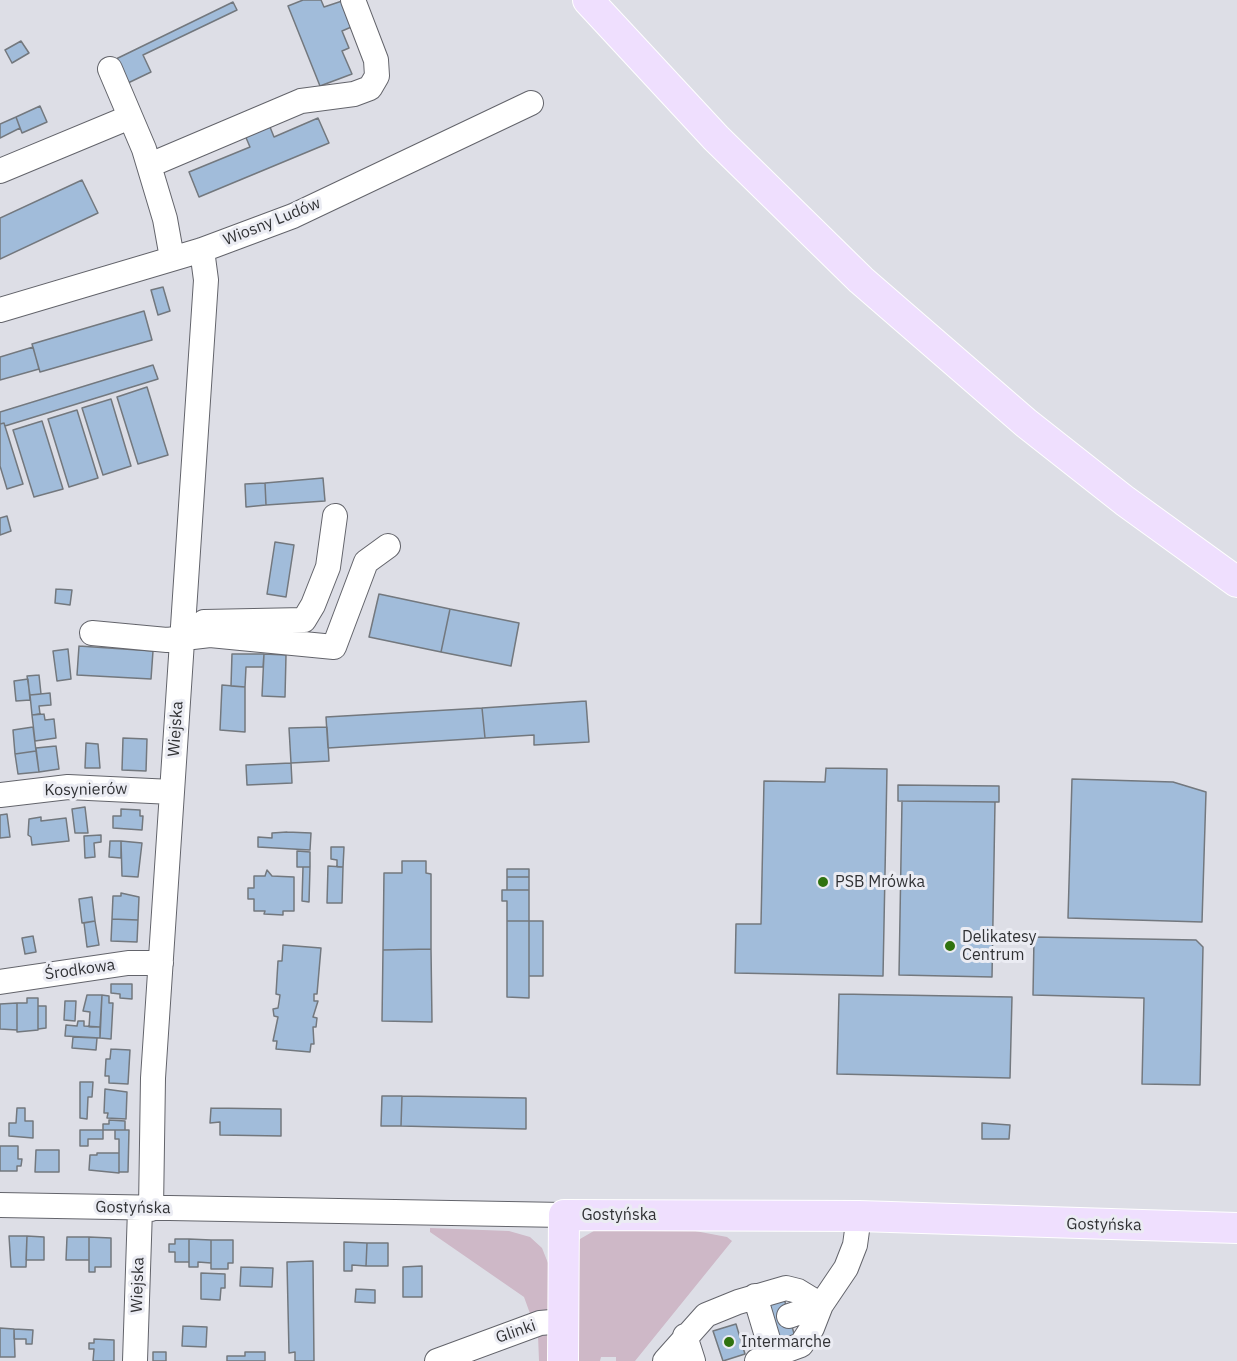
<!DOCTYPE html>
<meta charset="utf-8">
<style>
body{margin:0}
canvas{display:block;background:#dddee6}
</style>
<canvas width="1237" height="1361"></canvas>
<script>
const g = document.querySelector('canvas').getContext('2d');
g.lineJoin = 'round';
function fill(path, color) { g.fillStyle = color; g.fill(path, 'evenodd'); }
const poly = rows => new Path2D(rows.map(r => 'M' + r).join(''));
function stroke(path, color, width, dash) { g.strokeStyle = color; g.lineWidth = width; g.lineCap = dash ? 'butt' : 'round'; g.setLineDash(dash || []); g.stroke(path); }
function write(font, color, halo, rows, align = 'center') {
  g.font = font + ' "IBM Plex Sans",sans-serif'; g.lineWidth = 6; g.setLineDash([]); g.textBaseline = 'middle'; g.strokeStyle = halo; g.fillStyle = color; for (const [text, x, y, turn = 0] of rows) {
    g.save(); g.translate(x, y); g.rotate((+turn || 0) * Math.PI / 180); g.textAlign = isNaN(turn) ? turn : align; if (halo) g.strokeText(text, 0, 0); g.fillText(text, 0, 0); g.restore();
  }
}
fill(poly([
 [674,1227,727,1237,732,1241,635,1361,616,1361,616,1357,601,1357,600,1361,577,1361,575,1246,580,1239,599,1228],
 [430,1228,509,1231,530,1237,542,1248,548,1263,550,1304,547,1310,532,1319,524,1297,430,1232],
 [549,1334,551,1361,539,1361,538,1335]
]), '#ceb8c7');
const building = poly([
 [303,0,321,0,324,7,345,0,356,25,342,31,349,48,342,51,352,74,320,86,288,6,303,0],
 [233,2,237,10,143,55,151,72,128,83,116,59,233,2],
 [21,41,29,53,12,63,5,50,21,41],
 [40,106,47,122,22,133,16,117,40,106],
 [16,117,20,128,0,138,0,124,16,117],
 [318,118,329,143,199,197,189,172,250,147,244,133,268,122,274,137,318,118],
 [82,180,98,213,0,259,0,218,82,180],
 [163,287,170,311,158,315,151,290,163,287],
 [144,311,152,340,40,372,32,344,144,311],
 [33,347,39,369,0,380,0,357,33,347],
 [153,365,158,379,5,426,4,423,0,424,0,412,153,365],
 [147,387,168,455,138,464,117,397,147,387],
 [111,399,131,466,103,475,82,408,111,399],
 [77,410,98,478,69,487,48,419,77,410],
 [42,421,63,489,34,497,13,430,42,421],
 [4,423,23,484,7,489,0,466,0,424,4,423],
 [323,478,325,501,266,505,265,483,323,478],
 [265,483,266,505,246,507,245,484,265,483],
 [7,516,11,531,0,535,0,518,7,516],
 [275,542,294,545,286,597,267,594,275,542],
 [56,589,72,590,70,605,55,603,56,589],
 [379,594,450,609,441,652,369,637,379,594],
 [450,609,519,623,511,666,441,652,450,609],
 [79,646,153,651,151,679,77,675,79,646],
 [68,649,71,679,57,681,53,651,68,649],
 [232,654,264,654,263,667,246,667,245,687,231,686,232,654],
 [264,654,286,655,285,697,262,696,264,654],
 [39,675,41,694,30,695,27,676,39,675],
 [28,679,30,700,16,701,14,681,28,679],
 [222,685,245,687,245,732,220,730,222,685],
 [50,693,51,705,39,706,40,714,32,715,30,695,50,693],
 [586,701,589,742,534,745,534,735,485,738,482,708,586,701],
 [482,708,485,738,328,748,326,717,482,708],
 [44,714,45,720,54,719,56,738,35,741,32,715,44,714],
 [33,727,36,751,15,754,13,730,33,727],
 [327,727,329,761,291,763,289,728,327,727],
 [123,738,147,739,146,771,122,770,123,738],
 [86,743,98,744,100,768,85,768,86,743],
 [56,746,59,769,39,772,36,748,56,746],
 [36,751,39,772,18,774,15,754,36,751],
 [291,763,292,783,247,785,246,765,291,763],
 [826,768,887,769,883,976,735,973,736,924,761,924,764,781,825,782,826,768],
 [1072,779,1173,782,1206,792,1202,922,1068,918,1072,779],
 [898,785,999,786,999,802,898,801,898,785],
 [902,801,995,802,992,977,899,975,902,801],
 [85,807,88,833,75,833,72,809,85,807],
 [121,809,140,810,140,816,143,816,142,830,113,828,113,816,121,816,121,809],
 [7,814,10,837,0,838,0,815,7,814],
 [41,817,41,821,66,818,69,841,32,845,31,837,28,835,29,819,41,817],
 [287,832,311,833,310,850,258,847,258,837,272,838,272,833,287,832],
 [101,835,101,842,94,843,95,857,85,858,84,836,101,835],
 [110,841,121,841,121,858,109,857,110,841],
 [121,841,142,843,138,877,122,876,121,841],
 [331,847,344,847,343,867,337,867,337,860,331,859,331,847],
 [297,851,310,852,310,867,297,867,297,851],
 [402,861,426,861,426,873,431,874,431,949,383,950,384,873,402,873,402,861],
 [328,866,343,867,342,903,327,903,328,866],
 [303,867,310,867,309,902,302,901,303,867],
 [507,869,529,869,529,877,507,877,507,869],
 [267,870,272,876,294,877,294,911,283,911,283,915,264,914,265,911,254,911,254,899,248,899,248,888,254,888,254,876,265,876,267,870],
 [507,877,529,877,529,890,507,890,507,877],
 [502,890,529,890,529,921,507,921,507,901,502,901,502,890],
 [121,893,139,897,138,920,112,919,113,896,121,896,121,893],
 [92,897,95,921,82,923,79,899,92,897],
 [112,919,138,920,137,942,111,941,112,919],
 [95,921,99,945,87,947,84,923,95,921],
 [507,921,529,921,529,998,507,997,507,921],
 [529,921,543,921,543,976,529,976,529,921],
 [33,936,36,952,25,954,22,938,33,936],
 [1034,937,1196,940,1203,947,1200,1085,1142,1084,1144,998,1033,995,1034,937],
 [283,945,321,948,317,994,314,994,314,1001,318,1001,313,1017,317,1018,316,1027,313,1027,314,1044,311,1044,310,1052,276,1049,277,1041,273,1041,278,1017,274,1016,273,1009,278,1008,279,1002,280,995,276,994,278,961,282,961,283,945],
 [431,949,432,1022,382,1021,383,950,431,949],
 [111,984,132,984,132,999,120,998,120,994,111,993,111,984],
 [839,994,1012,997,1010,1078,837,1074,839,994],
 [87,995,102,995,100,1027,89,1027,90,1012,83,1011,87,995],
 [102,995,109,996,109,1003,113,1003,111,1039,100,1038,102,995],
 [27,998,38,998,38,1030,17,1032,17,1003,27,1003,27,998],
 [65,1001,76,1001,75,1021,64,1020,65,1001],
 [17,1003,17,1030,0,1029,0,1004,17,1003],
 [38,1006,46,1006,46,1028,38,1029,38,1006],
 [78,1021,84,1021,84,1026,100,1027,100,1038,65,1036,66,1025,77,1026,78,1021],
 [73,1037,97,1038,96,1050,72,1048,73,1037],
 [111,1049,130,1050,128,1084,109,1083,109,1076,105,1076,106,1059,110,1059,111,1049],
 [80,1082,93,1082,92,1097,88,1097,87,1119,80,1118,80,1082],
 [105,1089,127,1092,126,1119,107,1118,108,1113,104,1113,105,1089],
 [382,1096,402,1096,401,1126,381,1126,382,1096],
 [402,1096,526,1098,526,1129,401,1126,402,1096],
 [17,1108,25,1108,25,1121,33,1121,33,1138,9,1136,9,1123,16,1123,17,1108],
 [211,1108,281,1109,281,1136,220,1135,220,1122,210,1123,211,1108],
 [109,1120,125,1121,125,1130,103,1130,103,1124,109,1124,109,1120],
 [982,1123,1010,1125,1009,1139,982,1139,982,1123],
 [80,1130,103,1130,103,1139,88,1139,88,1146,80,1146,80,1130],
 [115,1130,129,1130,128,1172,119,1172,119,1139,115,1139,115,1130],
 [0,1146,18,1146,18,1159,22,1159,21,1166,17,1166,17,1171,0,1171,0,1146],
 [36,1150,59,1150,59,1172,35,1172,36,1150],
 [97,1153,119,1153,119,1173,89,1170,90,1155,97,1155,97,1153],
 [9,1236,27,1236,26,1267,11,1267,9,1236],
 [27,1236,44,1237,44,1260,26,1260,27,1236],
 [67,1237,89,1237,89,1260,66,1260,67,1237],
 [89,1237,111,1238,111,1267,95,1267,95,1272,89,1272,89,1237],
 [175,1239,189,1239,189,1262,175,1262,175,1252,169,1252,169,1244,175,1244,175,1239],
 [189,1239,211,1240,211,1263,198,1262,198,1267,189,1267,189,1239],
 [211,1240,233,1240,233,1263,228,1263,228,1269,211,1269,211,1240],
 [344,1242,367,1243,366,1266,352,1265,352,1271,344,1271,344,1242],
 [367,1243,388,1243,388,1266,366,1266,367,1243],
 [313,1261,314,1361,295,1361,295,1352,289,1353,287,1262,313,1261],
 [422,1266,422,1297,403,1297,403,1267,422,1266],
 [241,1267,273,1268,272,1287,240,1286,241,1267],
 [201,1273,225,1274,225,1288,221,1288,220,1300,201,1299,201,1273],
 [356,1289,375,1290,375,1303,355,1302,356,1289],
 [783,1295,795,1337,780,1342,767,1300,783,1295],
 [736,1324,745,1354,723,1361,713,1331,736,1324],
 [183,1326,207,1327,206,1347,182,1346,183,1326],
 [0,1328,14,1329,15,1357,0,1357,0,1328],
 [14,1329,33,1330,32,1344,26,1344,26,1339,14,1339,14,1329],
 [94,1339,114,1340,114,1361,93,1361,94,1349,89,1349,89,1343,94,1343,94,1339],
 [153,1352,166,1352,166,1361,153,1361,153,1352],
 [245,1352,265,1352,265,1361,227,1361,227,1356,245,1356,245,1352]
]);
fill(building, '#a1bcda');
stroke(building, '#73787e', 1.5);
const minor = poly([
 [110,69,144,149,165,219,172,258],
 [150,165,301,101,354,94,370,88,377,76,376,60,353,0],
 [0,171,130,117],
 [0,310,202,250,293,216,531,103],
 [204,622,304,620,313,605,328,567,335,516],
 [92,633,167,640,210,635,334,647,366,562,388,546],
 [0,795,68,787,172,792],
 [0,982,128,963,161,963],
 [0,1205,564,1215],
 [151,1209,153,1078,206,280,202,250],
 [755,1296,773,1356],
 [789,1316,821,1305],
 [685,1336,693,1361],
 [135,1361,140,1209],
 [437,1361,540,1323,563,1321],
 [665,1361,706,1315,738,1302,786,1288,798,1291,821,1305,846,1268,855,1245,859,1216],
 [757,1361,801,1345,812,1328,821,1305]
]);
const major = poly([
 [588,0,716,138,861,280,1026,423,1125,501,1237,582],
 [563,1361,564,1215,859,1216,1237,1228]
]);
stroke(minor, '#63646b', 26);
stroke(major, '#fff', 32);
stroke(minor, '#fff', 24);
stroke(major, '#efdffe', 30);
for (const [x, y, r, color] of [
 [823,882,6,"#30720f"],
 [950,946,6,"#30720f"],
 [729,1342,6,"#30720f"]
]) { const dot = new Path2D(); dot.arc(x, y, r, 0, 2 * Math.PI); g.fillStyle = color; g.fill(dot); stroke(dot, '#ebecf3', 2); }
write('16px', '#313235', '#ebecf3', [
 ["Wiosny Ludów",272,222,-22],
 ["Wiejska",176,729,-86],
 ["Kosynierów",86,790,-1],
 ["Środkowa",80,970,-8],
 ["Gostyńska",133,1208,1],
 ["Gostyńska",619,1215],
 ["Gostyńska",1104,1225,1],
 ["Wiejska",138,1285,-88],
 ["Glinki",516,1332,-19]
]);
write('16px', '#313235', '#ebecf3', [
 ["PSB Mrówka",835,882],
 ["Delikatesy",962,937],
 ["Centrum",962,955],
 ["Intermarche",741,1342]
], 'left');
</script>
